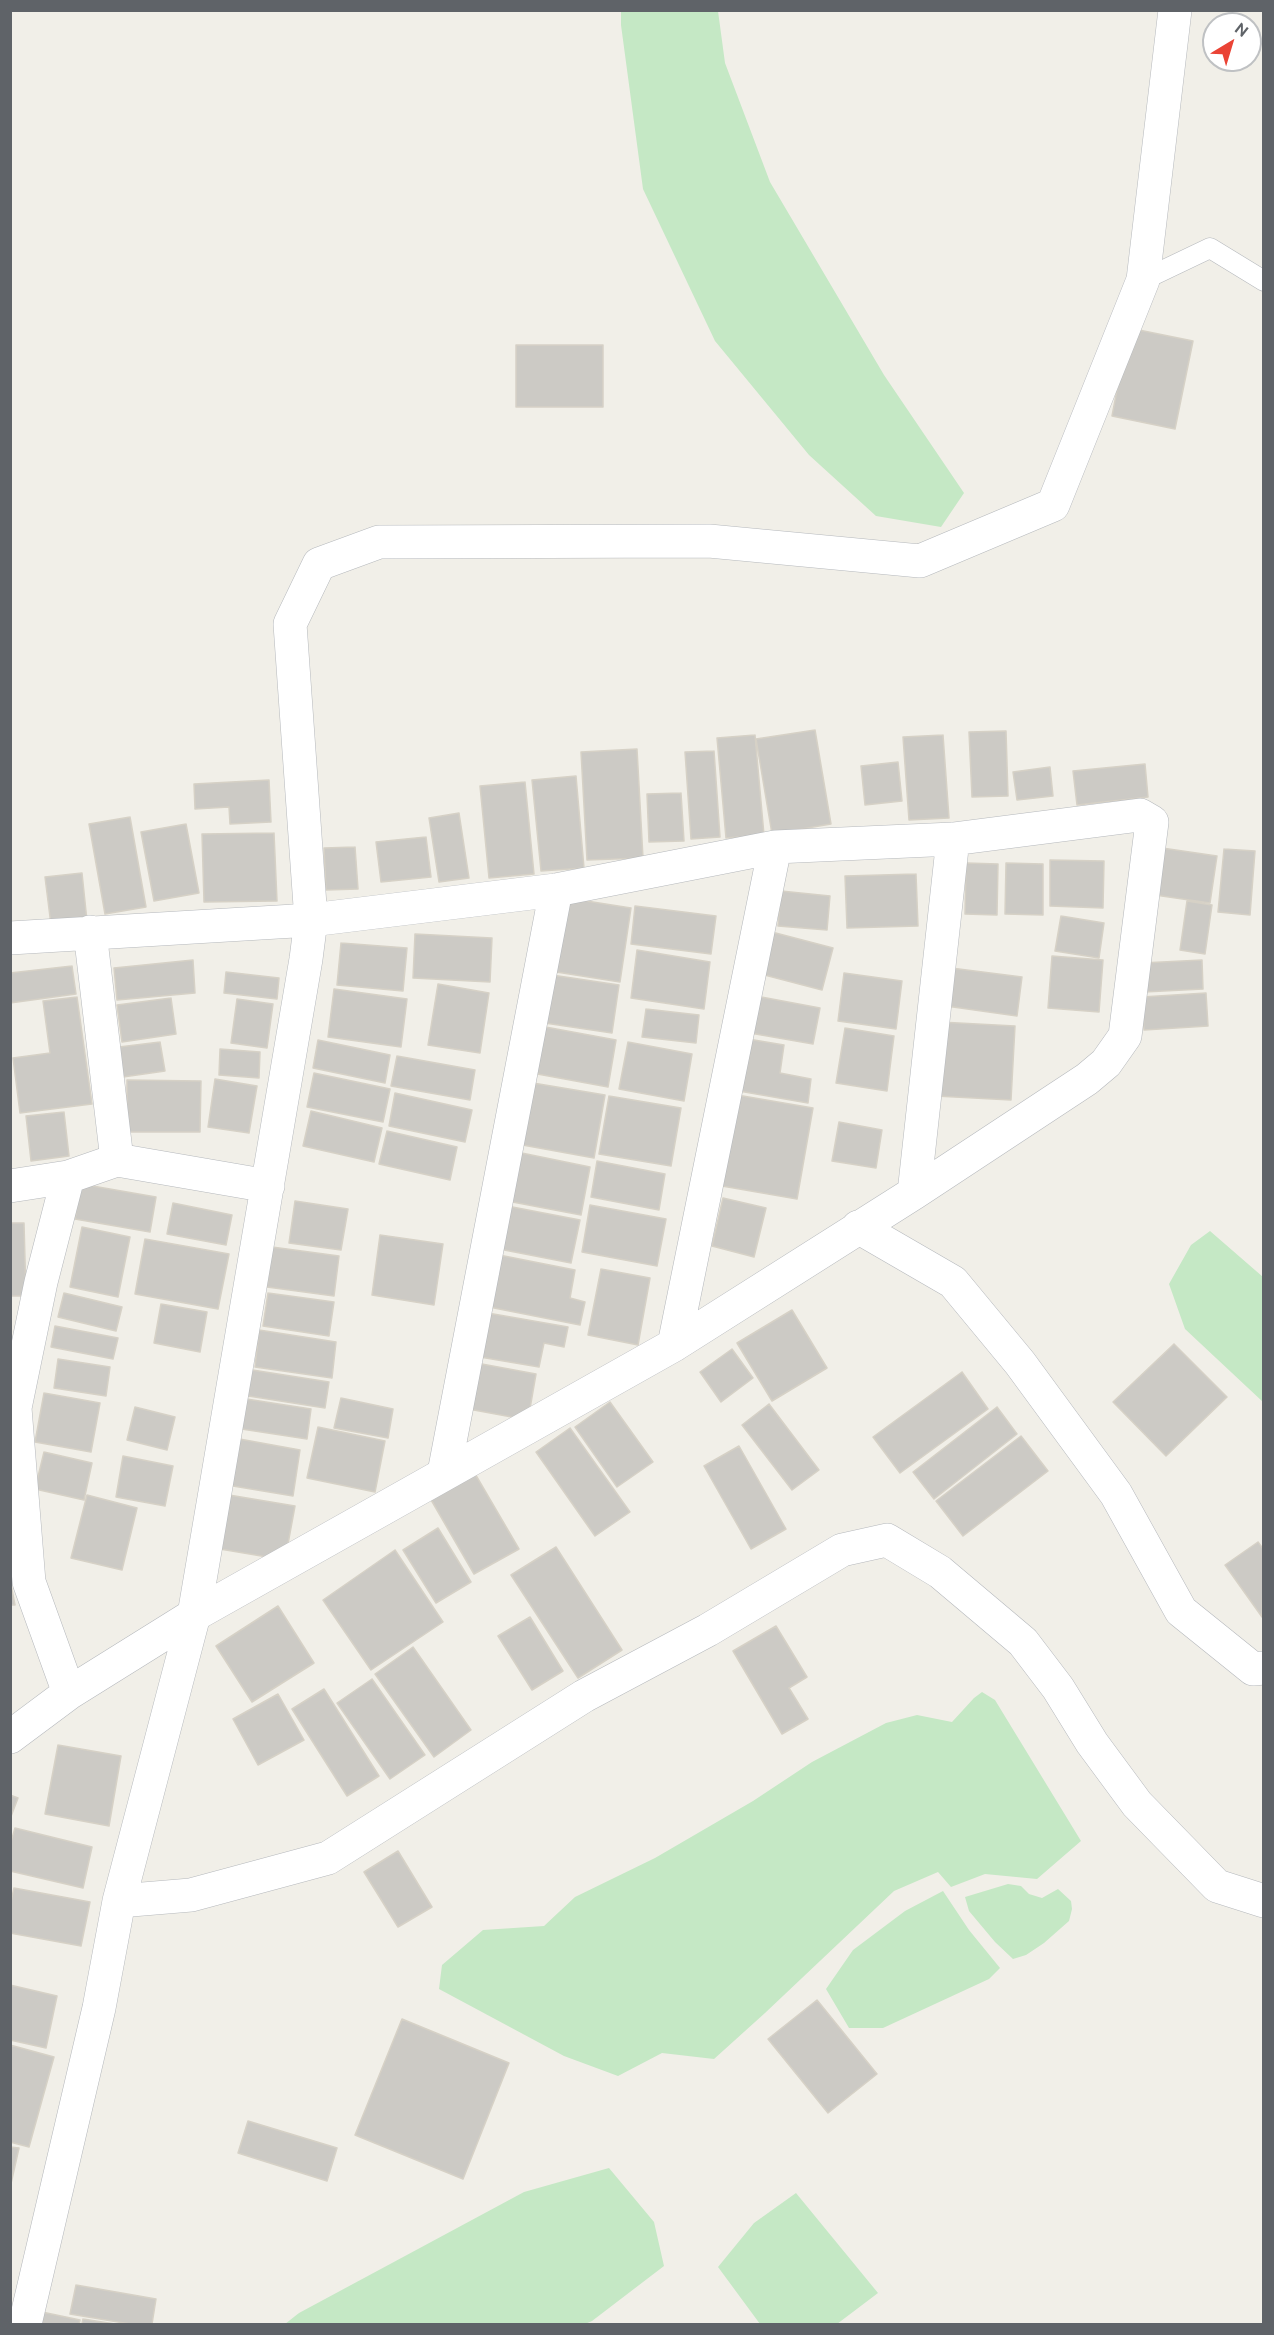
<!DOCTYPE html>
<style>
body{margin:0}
#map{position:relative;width:1274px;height:2335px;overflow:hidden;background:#f1efe8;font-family:Ubuntu,sans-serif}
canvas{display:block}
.frame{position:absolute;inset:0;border:12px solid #5f6368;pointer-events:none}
.north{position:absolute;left:1202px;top:12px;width:60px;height:60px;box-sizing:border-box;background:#fff;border:2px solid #bfc1c3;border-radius:50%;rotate:38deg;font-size:16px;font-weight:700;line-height:24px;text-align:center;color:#5f6368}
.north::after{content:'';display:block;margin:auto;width:21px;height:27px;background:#ea4335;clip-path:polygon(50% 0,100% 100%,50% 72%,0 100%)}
</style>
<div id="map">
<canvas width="1274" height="2335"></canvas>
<div class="frame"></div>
<div class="north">N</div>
</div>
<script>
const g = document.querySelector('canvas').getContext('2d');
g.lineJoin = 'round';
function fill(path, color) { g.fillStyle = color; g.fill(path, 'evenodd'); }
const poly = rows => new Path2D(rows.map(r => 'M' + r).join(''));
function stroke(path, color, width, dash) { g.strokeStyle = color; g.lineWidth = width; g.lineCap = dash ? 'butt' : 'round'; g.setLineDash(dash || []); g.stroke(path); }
fill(poly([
 [621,11,718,11,725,63,770,182,884,375,964,493,941,527,876,516,809,455,715,341,643,189,621,25],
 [1210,1231,1263,1277,1263,1402,1185,1329,1169,1284,1191,1245],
 [982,1692,995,1700,1081,1841,1037,1879,985,1874,951,1887,938,1872,894,1891,765,2013,714,2059,662,2053,618,2076,564,2056,439,1989,442,1965,483,1930,544,1926,575,1897,655,1858,753,1801,812,1762,886,1723,917,1715,952,1722,974,1698],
 [1008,1884,1021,1886,1029,1894,1042,1898,1058,1889,1071,1901,1072,1909,1069,1921,1044,1943,1026,1955,1013,1959,995,1942,969,1911,965,1897],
 [943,1891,969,1930,1000,1968,989,1979,883,2028,849,2028,826,1989,853,1950,905,1911],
 [609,2168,654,2222,664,2266,592,2321,585,2324,285,2324,299,2313,524,2192],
 [796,2193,878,2293,837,2324,760,2324,718,2267,754,2223]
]), '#c5e8c5');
const building = poly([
 [1129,328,1193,341,1175,429,1112,416,1129,328],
 [516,345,603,345,603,407,516,407,516,345],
 [815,730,831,824,772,834,756,739,815,730],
 [1006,731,1008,796,972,797,969,732,1006,731],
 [755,735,764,835,726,838,717,738,755,735],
 [943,735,949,818,909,820,903,737,943,735],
 [637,749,643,858,587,860,581,752,637,749],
 [714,751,720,837,691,839,685,752,714,751],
 [898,762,902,801,865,805,861,766,898,762],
 [1145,764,1148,797,1077,805,1073,771,1145,764],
 [1050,767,1053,796,1017,800,1013,772,1050,767],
 [576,776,584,868,541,871,532,780,576,776],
 [269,780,271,822,230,824,229,807,195,809,194,784,269,780],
 [525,782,534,874,489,878,480,786,525,782],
 [681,793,684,841,649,842,647,794,681,793],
 [459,813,469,878,439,882,429,818,459,813],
 [130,817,146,907,105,914,89,824,130,817],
 [186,824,199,893,154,901,141,832,186,824],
 [274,833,277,901,204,902,202,834,274,833],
 [426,837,431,877,381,882,376,842,426,837],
 [355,847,358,889,326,890,324,848,355,847],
 [1162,848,1217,856,1210,903,1155,895,1162,848],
 [1224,849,1255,851,1250,915,1218,912,1224,849],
 [1050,860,1104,861,1103,908,1050,906,1050,860],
 [966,863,998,864,997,915,965,914,966,863],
 [1006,863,1043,864,1043,915,1005,914,1006,863],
 [82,873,87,921,51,925,45,877,82,873],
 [916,874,918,926,847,928,845,876,916,874],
 [781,891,830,896,827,930,778,926,781,891],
 [561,897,631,908,620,982,550,971,561,897],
 [1187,901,1212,905,1205,954,1180,950,1187,901],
 [635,906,716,916,711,954,631,944,635,906],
 [1061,916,1104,923,1099,958,1055,951,1061,916],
 [768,931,833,948,822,990,757,973,768,931],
 [415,934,492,938,490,982,413,978,415,934],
 [341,943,407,948,403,991,337,985,341,943],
 [637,950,710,962,704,1009,631,998,637,950],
 [1052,956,1103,960,1099,1012,1048,1008,1052,956],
 [193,960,195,993,117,1000,114,968,193,960],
 [1202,960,1203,989,1144,992,1142,963,1202,960],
 [72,966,76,994,10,1003,10,973,72,966],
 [951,968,1022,977,1017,1016,946,1006,951,968],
 [226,972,279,978,277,999,224,993,226,972],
 [844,973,902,981,896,1029,838,1021,844,973],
 [545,974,619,985,612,1033,538,1022,545,974],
 [438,984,489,993,480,1053,428,1045,438,984],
 [334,989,407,999,401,1047,328,1037,334,989],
 [1206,993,1208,1026,1144,1030,1142,997,1206,993],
 [756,996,820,1008,813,1044,750,1033,756,996],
 [77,997,92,1104,20,1113,13,1058,50,1053,43,1001,77,997],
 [171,998,176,1034,122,1042,117,1005,171,998],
 [237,999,273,1004,267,1048,231,1043,237,999],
 [646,1009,699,1015,696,1043,642,1037,646,1009],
 [940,1022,1015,1026,1011,1100,936,1096,940,1022],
 [540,1026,616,1040,608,1087,532,1073,540,1026],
 [845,1028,894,1036,887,1091,836,1083,845,1028],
 [748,1039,784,1045,780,1073,811,1079,808,1103,739,1091,748,1039],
 [318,1040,390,1055,385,1083,313,1068,318,1040],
 [160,1042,165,1071,123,1077,119,1047,160,1042],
 [628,1042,692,1054,684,1101,619,1089,628,1042],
 [220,1049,260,1052,259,1078,219,1075,220,1049],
 [397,1056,475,1070,470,1100,391,1086,397,1056],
 [314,1073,390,1089,383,1122,307,1107,314,1073],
 [215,1079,257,1086,249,1133,208,1127,215,1079],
 [127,1080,201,1081,200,1132,127,1132,127,1080],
 [527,1082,605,1095,594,1158,517,1144,527,1082],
 [395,1093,472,1110,465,1142,389,1126,395,1093],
 [737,1095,813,1108,797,1199,722,1186,737,1095],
 [609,1096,681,1108,671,1166,599,1154,609,1096],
 [311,1111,382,1128,374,1162,303,1146,311,1111],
 [64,1112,69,1156,31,1161,26,1116,64,1112],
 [839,1122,882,1130,876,1168,832,1161,839,1122],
 [387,1131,457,1147,450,1180,379,1164,387,1131],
 [512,1151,590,1167,581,1215,502,1200,512,1151],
 [597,1161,665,1174,659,1210,591,1197,597,1161],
 [81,1184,156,1197,150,1232,75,1219,81,1184],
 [723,1198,766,1208,754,1257,712,1246,723,1198],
 [295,1201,348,1209,341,1250,289,1243,295,1201],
 [173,1203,232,1215,226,1245,167,1234,173,1203],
 [502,1205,580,1220,571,1263,494,1248,502,1205],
 [590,1205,666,1219,657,1266,582,1252,590,1205],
 [10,1223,24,1223,26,1296,10,1296,10,1223],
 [82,1227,130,1237,118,1297,70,1287,82,1227],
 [380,1235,443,1244,434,1305,372,1295,380,1235],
 [145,1239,229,1254,218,1309,135,1294,145,1239],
 [272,1247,339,1256,334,1296,267,1287,272,1247],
 [494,1254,575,1270,570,1298,585,1302,580,1325,484,1306,494,1254],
 [601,1269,650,1278,638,1345,588,1335,601,1269],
 [64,1293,122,1307,116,1331,58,1317,64,1293],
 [268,1293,334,1302,329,1336,263,1326,268,1293],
 [161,1304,207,1312,200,1352,154,1343,161,1304],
 [792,1310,827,1368,772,1401,737,1343,792,1310],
 [482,1312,568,1327,564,1347,544,1343,539,1367,474,1356,482,1312],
 [55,1326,118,1338,113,1359,51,1347,55,1326],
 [259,1330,336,1342,332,1378,255,1367,259,1330],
 [1174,1344,1227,1397,1166,1456,1113,1402,1174,1344],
 [732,1349,753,1378,721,1402,700,1372,732,1349],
 [58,1359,110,1367,106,1396,54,1388,58,1359],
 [471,1362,536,1374,528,1420,463,1408,471,1362],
 [246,1369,329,1382,325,1408,242,1395,246,1369],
 [962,1372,988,1409,900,1473,873,1437,962,1372],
 [44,1393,100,1403,91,1452,35,1442,44,1393],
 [240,1398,311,1409,307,1439,235,1428,240,1398],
 [341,1398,393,1409,388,1438,334,1428,341,1398],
 [610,1402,653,1462,617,1487,575,1427,610,1402],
 [769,1404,819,1470,792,1490,742,1425,769,1404],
 [135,1407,175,1417,167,1450,127,1440,135,1407],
 [997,1407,1017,1434,934,1499,913,1472,997,1407],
 [318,1427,385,1441,375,1492,307,1478,318,1427],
 [570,1428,630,1512,595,1536,536,1452,570,1428],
 [1021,1436,1048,1471,963,1536,936,1501,1021,1436],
 [234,1438,300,1450,293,1496,227,1485,234,1438],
 [739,1446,786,1529,751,1549,704,1466,739,1446],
 [44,1452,92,1463,84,1500,35,1489,44,1452],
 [123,1456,173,1466,165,1506,116,1497,123,1456],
 [474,1472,519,1549,474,1574,430,1498,474,1472],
 [87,1495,137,1508,122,1570,71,1558,87,1495],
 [229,1495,295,1506,285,1560,220,1549,229,1495],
 [438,1528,471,1582,436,1603,403,1550,438,1528],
 [1258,1542,1264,1550,1262,1617,1225,1565,1258,1542],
 [556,1547,622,1650,578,1678,511,1575,556,1547],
 [395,1550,443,1622,371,1670,323,1600,395,1550],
 [10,1580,15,1605,10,1605,10,1580],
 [278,1606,314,1663,252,1702,216,1646,278,1606],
 [530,1617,563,1671,532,1690,498,1636,530,1617],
 [776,1626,807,1677,789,1688,808,1719,782,1734,733,1651,776,1626],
 [413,1647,471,1730,434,1757,375,1674,413,1647],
 [372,1679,425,1755,390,1779,337,1703,372,1679],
 [324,1689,379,1776,347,1796,292,1709,324,1689],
 [278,1694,304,1740,258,1765,233,1719,278,1694],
 [58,1745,121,1756,109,1826,45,1814,58,1745],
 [10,1795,18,1798,10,1819,10,1795],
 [15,1828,92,1847,83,1888,10,1871,10,1845,15,1828],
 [398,1851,432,1907,398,1927,364,1872,398,1851],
 [14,1888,90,1902,81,1946,10,1933,10,1906,14,1888],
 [10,1985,57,1996,46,2048,10,2040,10,1985],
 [817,2000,877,2074,828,2113,768,2039,817,2000],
 [402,2019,509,2063,463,2179,355,2135,402,2019],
 [10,2045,54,2057,29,2147,10,2142,10,2045],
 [248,2121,337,2148,327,2181,238,2153,248,2121],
 [10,2147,19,2148,10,2188,10,2147],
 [76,2285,156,2299,152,2324,130,2324,70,2314,76,2285],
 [42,2312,80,2320,79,2324,40,2324,42,2312],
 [83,2319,115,2324,82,2324,83,2319]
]);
fill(building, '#cccac5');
stroke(building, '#d6d1c6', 1.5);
const lane = poly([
 [1143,280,1210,248,1264,281]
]);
const street = poly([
 [90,932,117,1160],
 [10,938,311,920,556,890,775,847,953,839,1140,815,1152,822,1125,1036,1106,1063,1087,1079,914,1193,674,1345,194,1615,69,1693,10,1737],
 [68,1177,41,1282,15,1408,29,1582,69,1693],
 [10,1186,68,1177,117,1160,268,1186],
 [914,1193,953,839],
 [858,1227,953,1282,1020,1363,1116,1494,1181,1611,1253,1669,1264,1668],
 [674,1345,775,847],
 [444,1473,556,890],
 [119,1901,191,1895,328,1858,584,1696,708,1630,842,1550,887,1540,940,1572,1023,1642,1058,1688,1092,1743,1137,1804,1217,1886,1264,1901],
 [25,2324,99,2008,119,1901,194,1615,306,959,311,920,290,624,319,564,379,542,709,541,920,561,1053,505,1143,280,1175,10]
]);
stroke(lane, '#b5b8bc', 21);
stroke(street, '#b5b8bc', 34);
stroke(lane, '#fff', 20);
stroke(street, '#fff', 33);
</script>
